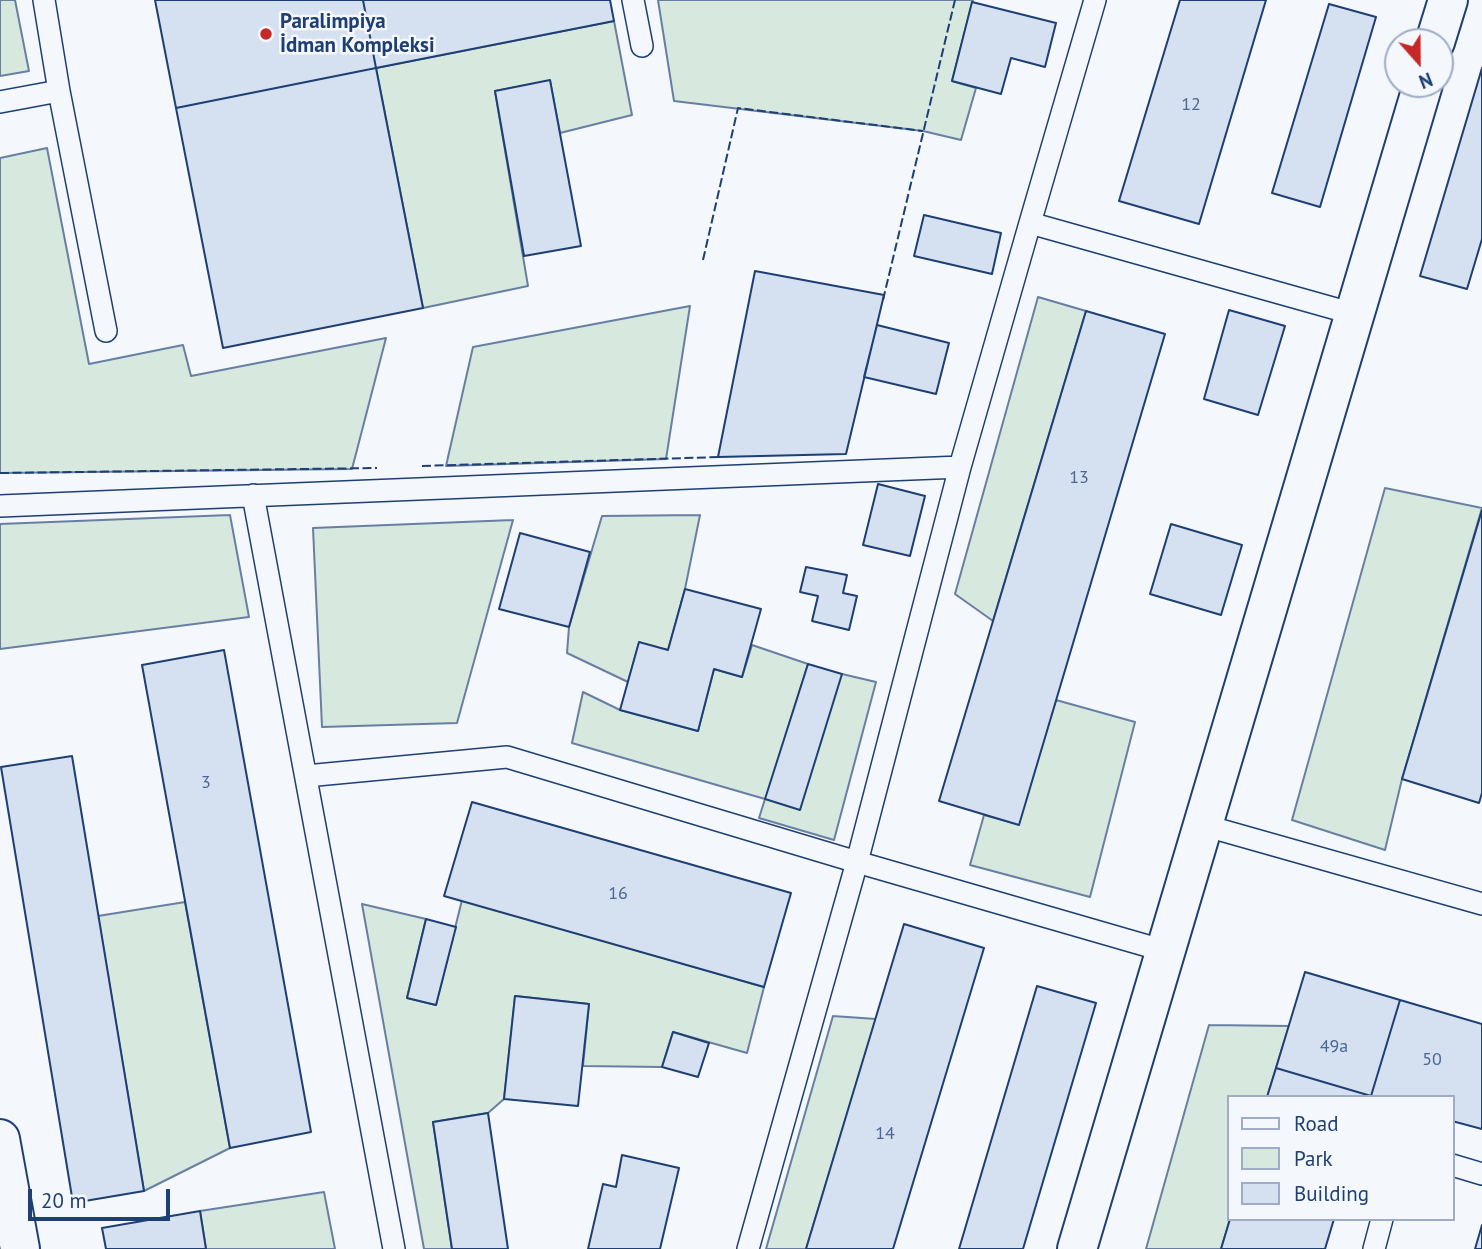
<!DOCTYPE html>
<meta charset="utf-8">
<style>
body{margin:0}
#map{position:relative;width:1482px;height:1249px;overflow:hidden;background:#f4f7fb;font-family:"PT Sans",sans-serif}
canvas{display:block}
.legend{position:absolute;left:1227px;top:1095px;width:228px;height:126px;box-sizing:border-box;background:#f4f7fb;border:2px solid #9eadc5;margin:0;padding:9px 12px;list-style:none;font-size:21px;color:#1d3f73}
.legend li{display:flex;align-items:center;gap:14px;height:35px}
.legend b{width:35px;border:2px solid #9eadc5}
.north{position:absolute;left:1384px;top:28px;width:70px;height:70px;box-sizing:border-box;background:#f4f7fb;border:2px solid #9eadc5;border-radius:50%;rotate:159deg;font-size:19px;font-weight:700;line-height:28px;text-align:center;color:#1d3f73}
.north::after{content:'';display:block;margin:auto;width:24px;height:32px;background:#c62828;clip-path:polygon(50% 0,100% 100%,50% 72%,0 100%)}
.scale{position:absolute;left:28px;top:1189px;width:142px;height:32px;box-sizing:border-box;border:4px solid #1d3f73;border-top:0;padding-left:9px;font-size:21px;line-height:24px;white-space:nowrap;color:#1d3f73;-webkit-text-stroke:5px #f4f7fb;paint-order:stroke}
</style>
<div id="map">
<canvas width="1482" height="1249"></canvas>
<ul class="legend">
<li><b style="height:9px;background:#f4f7fb"></b>Road</li>
<li><b style="height:19px;background:#d7e8df"></b>Park</li>
<li><b style="height:19px;background:#d5e0f0"></b>Building</li>
</ul>
<div class="north">N</div>
<div class="scale">20 m</div>
</div>
<script>
const g = document.querySelector('canvas').getContext('2d');
g.lineJoin = 'round';
function fill(path, color) { g.fillStyle = color; g.fill(path, 'evenodd'); }
const poly = rows => new Path2D(rows.map(r => 'M' + r).join(''));
function stroke(path, color, width, dash) { g.strokeStyle = color; g.lineWidth = width; g.lineCap = dash ? 'butt' : 'round'; g.setLineDash(dash || []); g.stroke(path); }
function write(font, color, halo, rows, align = 'center') {
  g.font = font + ' "PT Sans",sans-serif'; g.lineWidth = 5; g.setLineDash([]); g.textBaseline = 'middle'; g.strokeStyle = halo; g.fillStyle = color; for (const [text, x, y, turn = 0] of rows) {
    g.save(); g.translate(x, y); g.rotate((+turn || 0) * Math.PI / 180); g.textAlign = isNaN(turn) ? turn : align; if (halo) g.strokeText(text, 0, 0); g.fillText(text, 0, 0); g.restore();
  }
}
const green = poly([
 [0,0,15,0,29,71,0,76,0,0],
 [658,0,973,0,952,81,976,88,961,140,923,131,674,101,658,0],
 [614,21,632,115,560,133,550,81,495,91,528,286,423,308,376,68,614,21],
 [47,148,89,364,183,345,191,376,386,338,352,469,0,473,0,158,47,148],
 [1038,297,1086,311,993,621,955,594,1038,297],
 [690,306,666,459,446,466,473,347,690,306],
 [1385,488,1482,508,1402,779,1385,850,1292,820,1385,488],
 [230,515,249,617,0,649,0,524,230,515],
 [700,515,685,589,668,650,639,643,628,682,567,653,569,627,602,516,700,515],
 [513,520,457,723,322,727,313,528,513,520],
 [752,645,808,664,766,799,842,674,876,682,834,840,759,818,765,799,572,743,583,692,620,710,698,731,714,669,742,677,752,645],
 [1056,700,1135,722,1090,897,970,865,984,815,1018,824,1056,700],
 [462,900,764,987,747,1053,673,1032,662,1067,583,1066,589,1004,515,996,504,1099,488,1113,433,1122,452,1249,424,1249,362,904,426,919,407,998,436,1005,462,900],
 [185,902,230,1148,144,1191,98,916,185,902],
 [833,1016,876,1019,806,1249,766,1249,833,1016],
 [1209,1025,1289,1026,1267,1097,1228,1097,1228,1219,1230,1219,1221,1249,1146,1249,1209,1025],
 [324,1192,335,1249,206,1249,200,1211,324,1192]
]);
fill(green, '#d7e8df');
stroke(green, '#687fa3', 2);
const building = poly([
 [155,0,363,0,376,68,176,108,155,0],
 [363,0,610,0,614,21,376,68,363,0],
 [1180,0,1266,0,1199,224,1119,201,1180,0],
 [972,2,1056,23,1045,67,1011,58,1001,94,952,81,972,2],
 [1329,4,1376,17,1320,207,1272,193,1329,4],
 [376,68,423,308,223,348,176,108,376,68],
 [1482,68,1482,239,1467,289,1420,276,1482,68],
 [550,80,581,246,524,256,495,91,550,80],
 [924,215,1001,233,992,274,914,256,924,215],
 [755,271,884,295,846,454,718,457,755,271],
 [1229,310,1285,326,1258,415,1204,399,1229,310],
 [1086,311,1165,334,1019,825,939,801,1086,311],
 [877,325,949,343,936,394,864,377,877,325],
 [878,484,925,496,910,556,863,545,878,484],
 [1482,510,1482,793,1479,803,1402,779,1482,510],
 [1171,524,1242,545,1221,615,1150,594,1171,524],
 [520,533,590,552,569,627,499,609,520,533],
 [806,567,847,575,843,593,857,596,849,630,812,621,818,596,800,592,806,567],
 [685,589,761,609,742,677,714,669,698,731,620,710,639,642,668,650,685,589],
 [224,650,311,1132,230,1148,142,665,224,650],
 [808,664,842,674,800,810,765,799,808,664],
 [72,756,144,1191,73,1203,1,767,72,756],
 [472,802,791,893,764,987,444,896,472,802],
 [426,919,456,927,436,1005,407,998,426,919],
 [904,924,984,948,893,1249,806,1249,904,924],
 [1305,972,1400,1000,1371,1096,1276,1068,1305,972],
 [1037,986,1096,1003,1023,1249,959,1249,1037,986],
 [515,996,589,1004,578,1106,504,1099,515,996],
 [1400,1000,1482,1024,1482,1129,1452,1121,1452,1097,1371,1096,1400,1000],
 [673,1032,709,1043,698,1077,662,1067,673,1032],
 [1276,1068,1371,1096,1267,1097,1276,1068],
 [488,1113,508,1249,452,1249,433,1122,488,1113],
 [622,1155,679,1168,660,1249,588,1249,603,1184,616,1187,622,1155],
 [200,1211,206,1249,106,1249,102,1228,200,1211],
 [1230,1219,1334,1219,1325,1249,1221,1249,1230,1219],
 [1482,1225,1482,1249,1475,1249,1482,1225]
]);
fill(building, '#d5e0f0');
stroke(building, '#1d3f73', 2);
const lane = poly([
 [633,0,642,46],
 [59,91,106,331],
 [0,102,59,91,44,0],
 [1030,223,1095,0],
 [253,495,394,1249],
 [0,506,960,467,1030,223,1354,314],
 [306,776,507,757,857,862,1165,951],
 [1203,825,1482,904],
 [1452,1165,1482,1174],
 [748,1249,857,862,960,467],
 [1374,1249,1382,1219]
]);
const street = poly([
 [1435,42,1448,0],
 [1077,1249,1423,84]
]);
const secondary = poly([
 [0,1139,20,1249]
]);
stroke(lane, '#1d3f73', 24);
stroke(street, '#1d3f73', 42);
stroke(secondary, '#1d3f73', 42);
stroke(lane, '#f4f7fb', 21);
stroke(street, '#f4f7fb', 38);
stroke(secondary, '#f4f7fb', 38);
stroke(poly([
 [703,260,738,108,923,131],
 [883,300,955,0],
 [422,466,721,457],
 [0,473,377,468]
]), '#1d3f73', 2, [9, 3.5]);
for (const [x, y, r, color] of [
 [266,34,7,"#c62828"]
]) { const dot = new Path2D(); dot.arc(x, y, r, 0, 2 * Math.PI); g.fillStyle = color; g.fill(dot); stroke(dot, '#f4f7fb', 2.5); }
write('18px', '#4b6792', null, [
 ["12",1191,105],
 ["13",1079,478],
 ["3",206,783],
 ["16",618,894],
 ["49a",1334,1047],
 ["50",1432,1060],
 ["14",885,1134]
]);
write('bold 21px', '#1d3f73', '#f4f7fb', [
 ["Paralimpiya",280,22],
 ["İdman Kompleksi",280,46]
], 'left');
</script>
